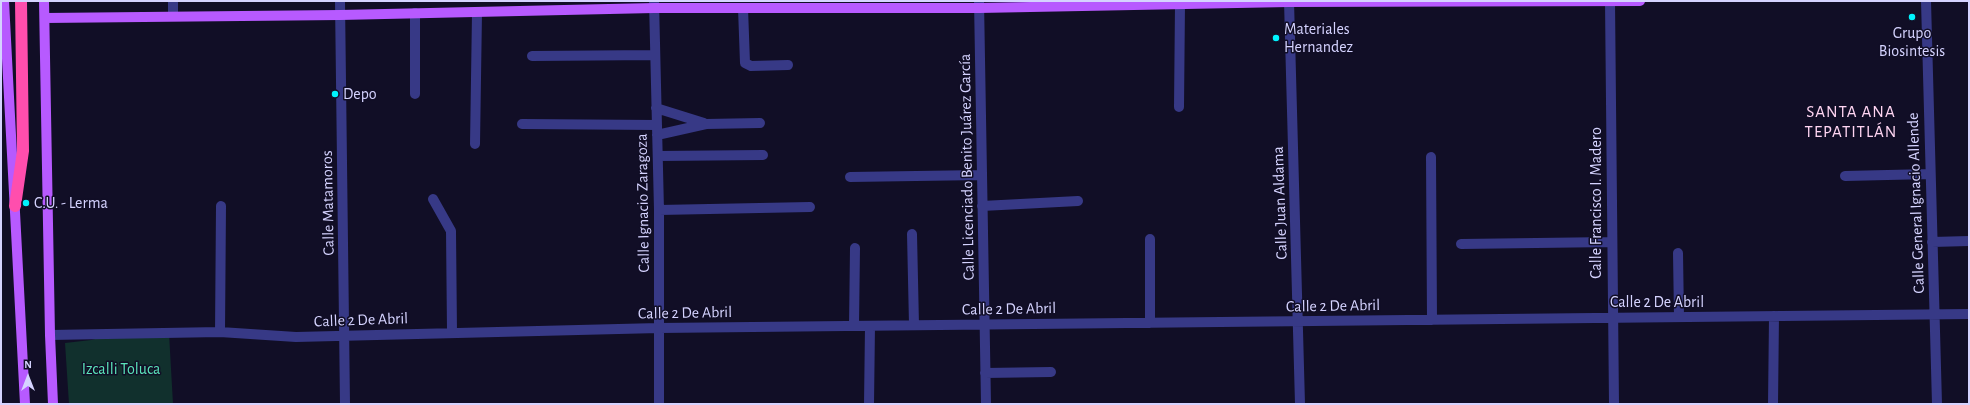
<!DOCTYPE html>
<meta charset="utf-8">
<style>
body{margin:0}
#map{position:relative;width:1970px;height:405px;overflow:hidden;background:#110e26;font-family:"Alegreya Sans",sans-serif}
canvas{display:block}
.frame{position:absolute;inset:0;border:2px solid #d5d3ff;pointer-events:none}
.north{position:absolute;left:8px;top:357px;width:40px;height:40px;-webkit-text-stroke:3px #110e26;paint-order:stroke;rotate:0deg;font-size:11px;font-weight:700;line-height:16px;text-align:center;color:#d5d3ff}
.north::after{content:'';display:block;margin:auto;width:14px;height:18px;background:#d5d3ff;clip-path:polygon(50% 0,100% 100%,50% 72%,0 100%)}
</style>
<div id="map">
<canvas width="1970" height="405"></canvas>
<div class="frame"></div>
<div class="north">N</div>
</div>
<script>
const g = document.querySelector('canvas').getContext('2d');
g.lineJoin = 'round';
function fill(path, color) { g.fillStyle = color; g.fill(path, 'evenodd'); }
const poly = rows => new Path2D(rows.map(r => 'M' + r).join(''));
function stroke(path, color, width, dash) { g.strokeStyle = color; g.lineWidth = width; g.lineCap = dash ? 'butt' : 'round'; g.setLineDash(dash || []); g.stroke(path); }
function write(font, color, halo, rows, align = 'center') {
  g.font = font + ' "Alegreya Sans",sans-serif'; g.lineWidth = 3; g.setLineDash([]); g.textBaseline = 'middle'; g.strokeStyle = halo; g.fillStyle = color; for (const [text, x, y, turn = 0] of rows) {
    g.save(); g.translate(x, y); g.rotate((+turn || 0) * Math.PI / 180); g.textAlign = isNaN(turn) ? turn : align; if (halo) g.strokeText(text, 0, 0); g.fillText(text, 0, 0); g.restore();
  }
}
fill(poly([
 [169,333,173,404,69,404,65,343,91,340,116,334]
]), '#11302d');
stroke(poly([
 [173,1,173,16],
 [340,1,345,404],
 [654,1,659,210,659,404],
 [979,1,986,404],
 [1289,1,1300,404],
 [1610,1,1614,404],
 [1926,1,1937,404],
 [743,8,745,63,751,66,788,65],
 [415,13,415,94],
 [532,56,655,55],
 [1179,107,1180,4],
 [656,108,704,123],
 [522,124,657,125],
 [657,135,706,124,760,123],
 [475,144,477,13],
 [658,156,763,155],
 [1431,157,1432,320],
 [1845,176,1930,174],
 [850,177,982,175],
 [433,199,451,231,452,332],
 [982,206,1078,201],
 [659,210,810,207],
 [912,234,914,325],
 [1150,239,1150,323],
 [1932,242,1969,241],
 [1461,244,1611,242],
 [1678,253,1679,317],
 [854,326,855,248],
 [220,332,221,206],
 [50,335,220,332,296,337,659,328,1969,314],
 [985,373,1051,372],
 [869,404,870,326],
 [1773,404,1774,316]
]), '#373986', 10);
stroke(poly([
 [4,1,25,404],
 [44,1,50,335,53,404],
 [45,18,340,15,654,8,979,8,1289,2,1640,1]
]), '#b75aff', 10);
stroke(poly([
 [15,206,23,151,21,1]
]), '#ff4ead', 12);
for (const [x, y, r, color] of [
 [1912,17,4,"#00f3fe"],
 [1276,38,4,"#00f3fe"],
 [335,94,4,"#00f3fe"],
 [26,203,4,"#00f3fe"]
]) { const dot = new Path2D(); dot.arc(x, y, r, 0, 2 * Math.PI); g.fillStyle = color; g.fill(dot); stroke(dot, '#110e26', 1.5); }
write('16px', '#d5d3ff', '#110e26', [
 ["Materiales",1284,29],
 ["Hernandez",1284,47],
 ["Grupo",1912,33,"center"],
 ["Biosintesis",1912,51,"center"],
 ["Depo",343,94],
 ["C.U. - Lerma",34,203]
], 'left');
write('16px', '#d5d3ff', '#110e26', [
 ["Calle Licenciado Benito Juárez García",967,167,-91],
 ["Calle Matamoros",328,203,-91],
 ["Calle Ignacio Zaragoza",643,203,-91],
 ["Calle Juan Aldama",1280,203,-92],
 ["Calle Francisco I. Madero",1596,203,-90],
 ["Calle General Ignacio Allende",1916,203,-92],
 ["Calle 2 De Abril",1657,302],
 ["Calle 2 De Abril",1333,306,-1],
 ["Calle 2 De Abril",1009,309,-1],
 ["Calle 2 De Abril",685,313,-1],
 ["Calle 2 De Abril",361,320,-2]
]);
write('16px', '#5ae4b9', '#110e26', [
 ["Izcalli Toluca",121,369]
]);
g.letterSpacing = '1px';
write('17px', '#ffd5f2', '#110e26', [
 ["SANTA ANA",1851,112],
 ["TEPATITLÁN",1851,132]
]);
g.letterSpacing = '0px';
</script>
